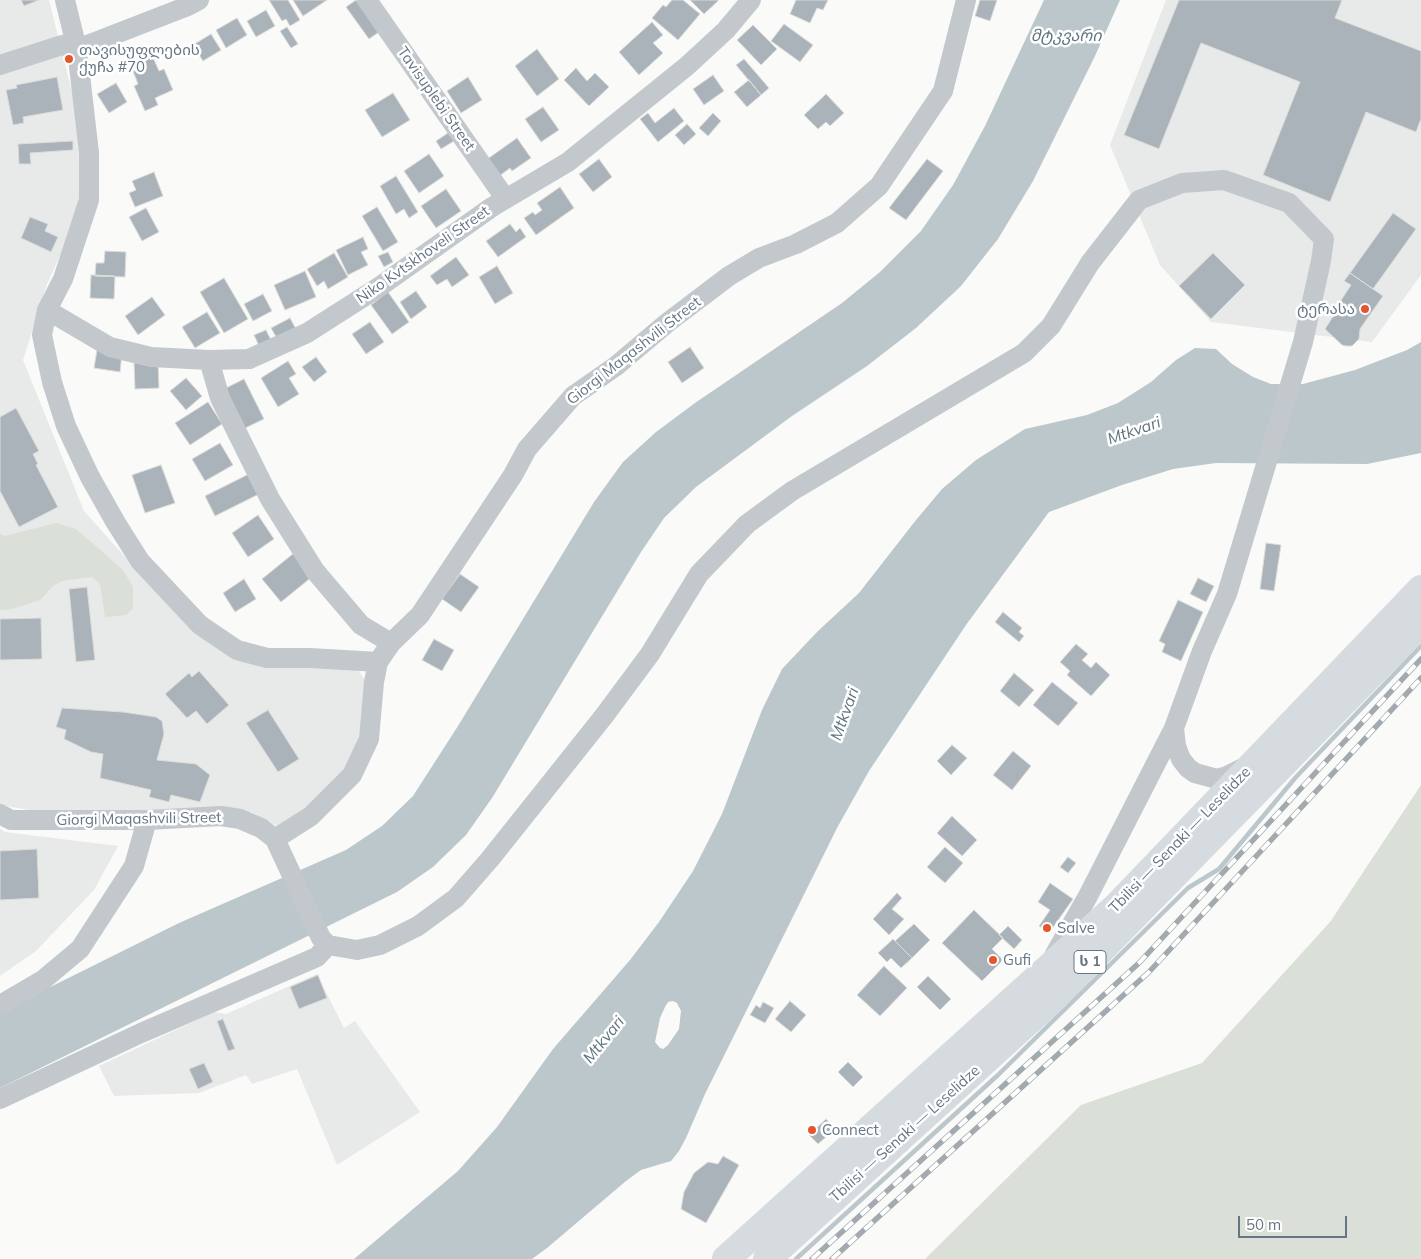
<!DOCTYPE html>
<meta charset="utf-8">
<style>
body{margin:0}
#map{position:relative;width:1421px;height:1259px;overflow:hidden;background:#fafaf8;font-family:Mulish,sans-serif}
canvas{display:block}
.scale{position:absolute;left:1238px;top:1216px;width:109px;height:22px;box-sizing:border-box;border:2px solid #657683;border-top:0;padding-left:6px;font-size:15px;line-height:18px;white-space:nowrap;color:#657683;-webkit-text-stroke:4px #fff;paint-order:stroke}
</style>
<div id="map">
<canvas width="1421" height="1259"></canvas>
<div class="scale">50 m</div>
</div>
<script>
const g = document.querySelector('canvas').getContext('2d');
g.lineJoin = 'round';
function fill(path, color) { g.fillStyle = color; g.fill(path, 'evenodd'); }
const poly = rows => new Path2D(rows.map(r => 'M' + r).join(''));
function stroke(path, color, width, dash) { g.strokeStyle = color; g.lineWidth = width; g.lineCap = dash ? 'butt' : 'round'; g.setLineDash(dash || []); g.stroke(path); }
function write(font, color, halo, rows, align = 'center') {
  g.font = font + ' Mulish,"Noto Sans Georgian",sans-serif'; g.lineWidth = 5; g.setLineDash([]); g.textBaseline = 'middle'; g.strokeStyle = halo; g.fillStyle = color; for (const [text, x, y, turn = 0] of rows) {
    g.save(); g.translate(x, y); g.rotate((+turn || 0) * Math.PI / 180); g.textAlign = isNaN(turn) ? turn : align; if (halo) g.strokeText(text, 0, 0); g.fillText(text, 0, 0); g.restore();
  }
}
fill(poly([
 [0,0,49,0,77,112,81,210,47,284,23,360,84,511,162,598,227,653,355,665,368,685,366,734,352,772,281,829,251,812,52,814,0,805],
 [1166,0,1421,0,1421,275,1372,342,1211,322,1160,265,1110,145],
 [0,829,5,832,118,846,94,890,36,951,0,976],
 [317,974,344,1028,355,1021,420,1112,337,1165,297,1069,252,1084,246,1075,199,1093,114,1096,99,1066,214,1012,226,1014]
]), '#e8e9e9');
fill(poly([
 [56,523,76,529,123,570,133,587,133,608,126,615,105,617,100,584,92,577,62,581,53,586,40,600,12,609,0,610,0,534,5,536],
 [1421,785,1421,1259,925,1259,1081,1105,1202,1063,1330,922]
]), '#dadfd7');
fill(poly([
 [1044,0,1120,0,1095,56,1033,181,998,239,961,286,916,328,867,366,792,416,696,487,664,518,641,552,492,798,466,835,433,867,397,892,0,1088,0,1012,179,923,346,850,382,826,413,796,458,726,594,502,623,462,656,432,695,403,842,303,880,272,921,231,953,185,985,126],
 [1421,342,1421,453,1367,464,1216,463,1173,469,1122,485,1049,512,966,625,869,771,837,828,705,1094,686,1138,679,1151,671,1161,641,1170,626,1181,547,1248,532,1259,354,1259,458,1171,497,1127,553,1049,630,960,659,922,693,871,722,814,762,710,782,669,818,631,859,593,916,520,942,489,976,460,1025,429,1087,415,1118,403,1151,382,1176,360,1195,348,1216,349,1232,364,1253,377,1271,384,1303,384,1355,370,1407,350],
 [673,1001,677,1003,681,1011,679,1029,668,1045,663,1049,660,1048,655,1042,660,1018,665,1007,668,1002]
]), '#bbc7cb');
stroke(poly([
 [796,1259,998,1075,1188,888,1219,869,1296,777,1421,646]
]), '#bbc7cb', 4.5);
const building = poly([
 [21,0,39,0,24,6,21,0],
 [269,0,288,0,300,20,290,26,286,19,282,21,269,0],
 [293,0,327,0,303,16,293,0],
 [356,0,379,32,369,39,346,7,356,0],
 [672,0,683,0,700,14,678,40,652,18,663,5,666,7,672,0],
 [690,0,718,0,718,1,704,14,690,0],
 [796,0,795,0,828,0,823,10,817,8,810,23,790,14,796,0],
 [980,0,997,0,990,21,975,16,980,0],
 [1179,0,1342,0,1335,18,1421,51,1421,119,1416,132,1366,112,1330,202,1263,175,1300,82,1201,43,1159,149,1124,135,1179,0],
 [266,10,275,26,256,37,247,21,266,10],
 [237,18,247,35,226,48,216,30,237,18],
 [652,22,663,35,653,43,663,53,639,75,619,52,652,22],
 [784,24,813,45,800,62,771,41,784,24],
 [753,25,777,49,761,65,737,40,753,25],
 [287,27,298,44,291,48,280,31,287,27],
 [211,34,221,50,203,61,193,45,211,34],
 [537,49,559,79,537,96,515,66,537,49],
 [151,53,159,71,164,69,173,90,155,98,158,105,145,111,134,86,138,84,133,71,141,68,137,59,151,53],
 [744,59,769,88,761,95,736,65,744,59],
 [576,68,587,81,595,73,609,87,589,106,564,80,576,68],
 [713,75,724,91,704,105,693,89,713,75],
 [57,77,63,110,23,117,24,123,13,125,6,90,17,88,16,85,57,77],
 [468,77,482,100,461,113,447,91,468,77],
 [749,80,761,95,747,107,734,92,749,80],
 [116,83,127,102,109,113,97,94,116,83],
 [393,93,410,120,382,137,365,110,393,93],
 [826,94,844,113,830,126,826,122,818,129,804,115,826,94],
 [543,107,559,130,541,142,525,119,543,107],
 [674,108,684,121,658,142,640,119,648,113,655,123,674,108],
 [713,113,721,121,708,136,699,128,713,113],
 [687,124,696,134,684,145,675,135,687,124],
 [448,133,454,141,441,149,436,141,448,133],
 [517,138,531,158,512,171,510,168,498,177,486,160,517,138],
 [73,141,73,150,30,153,31,164,19,164,18,144,73,141],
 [429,154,444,176,419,193,404,171,429,154],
 [599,159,612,177,593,192,579,174,599,159],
 [927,159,943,171,906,220,889,208,927,159],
 [154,172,163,196,135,207,129,193,136,190,132,181,154,172],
 [396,176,418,212,409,218,404,209,396,214,380,186,396,176],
 [560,187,574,208,536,235,524,218,533,212,535,215,542,210,537,203,560,187],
 [446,189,461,211,436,228,421,206,446,189],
 [377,207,398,242,383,251,362,216,377,207],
 [146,208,159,232,142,241,129,217,146,208],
 [1393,213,1416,229,1373,289,1350,273,1393,213],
 [30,217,48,224,45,231,58,237,51,252,21,238,30,217],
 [510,224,516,232,520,228,526,237,498,257,486,241,510,224],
 [363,237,368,249,361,252,368,265,348,275,336,250,363,237],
 [105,251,126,252,125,277,95,276,96,263,104,263,105,251],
 [388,252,393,262,384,267,378,256,388,252],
 [334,253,348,277,328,289,324,281,317,286,307,269,334,253],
 [1213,253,1245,285,1211,319,1179,286,1213,253],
 [456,257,469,275,452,287,447,279,437,285,430,276,456,257],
 [497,266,513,293,495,304,479,277,497,266],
 [305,271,316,297,285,310,274,285,305,271],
 [1350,273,1383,296,1360,329,1359,339,1352,346,1346,346,1342,345,1325,329,1334,315,1332,314,1351,285,1344,281,1350,273],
 [91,275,115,276,114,299,90,298,91,275],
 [224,278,248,319,224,333,200,292,224,278],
 [416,291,427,307,411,319,400,302,416,291],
 [388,292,409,322,392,334,371,305,388,292],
 [263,294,272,311,253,321,244,304,263,294],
 [152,297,165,315,138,335,125,316,152,297],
 [207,312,220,333,195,348,182,327,207,312],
 [290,318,297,331,279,342,271,328,290,318],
 [370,322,384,342,366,354,352,334,370,322],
 [266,330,272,342,260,348,254,335,266,330],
 [690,347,704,368,682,383,668,362,690,347],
 [97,350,122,353,120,372,94,368,97,350],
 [316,357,327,372,314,382,302,367,316,357],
 [288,361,296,374,289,378,299,394,278,407,261,378,288,361],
 [158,362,159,388,135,389,134,363,158,362],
 [186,378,202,396,186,410,170,391,186,378],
 [244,379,264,419,241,430,222,390,244,379],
 [208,402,222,424,190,445,175,423,208,402],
 [16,408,39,451,33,454,38,464,36,465,58,507,19,527,0,491,0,417,16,408],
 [220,443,233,465,205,481,192,459,220,443],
 [161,465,175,503,145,513,132,475,161,465],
 [251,473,261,493,215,516,205,496,251,473],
 [258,515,274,539,248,557,232,533,258,515],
 [1266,543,1281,545,1274,591,1260,589,1266,543],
 [294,553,313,576,281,602,262,579,294,553],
 [460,574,479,587,461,612,442,599,460,574],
 [1198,578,1214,586,1206,602,1190,594,1198,578],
 [244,579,256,599,235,612,223,593,244,579],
 [87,587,95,660,76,662,69,589,87,587],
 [1178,600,1203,612,1181,661,1162,652,1165,644,1159,641,1178,600],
 [1003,612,1022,628,1019,632,1024,636,1019,642,995,622,1003,612],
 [41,618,42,659,0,660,0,619,41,618],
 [434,639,454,650,442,671,422,660,434,639],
 [1076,644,1088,654,1082,660,1091,668,1096,662,1110,675,1091,696,1067,675,1070,671,1060,662,1076,644],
 [199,671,229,705,207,724,196,711,187,718,165,694,189,673,192,677,199,671],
 [1014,673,1034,690,1019,707,1000,691,1014,673],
 [1052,682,1078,703,1058,726,1033,705,1052,682],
 [62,708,123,712,156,717,162,721,164,734,157,760,196,764,210,775,200,802,171,795,169,802,149,797,151,790,100,778,103,754,91,752,64,739,66,730,56,727,62,708],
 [268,710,299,759,278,772,246,723,268,710],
 [952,745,967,758,951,775,937,761,952,745],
 [1013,751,1031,766,1012,790,993,775,1013,751],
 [952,816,977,840,962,856,937,833,952,816],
 [945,847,963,863,945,883,927,867,945,847],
 [37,849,39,898,0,900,0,851,37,849],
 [1068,857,1076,863,1068,873,1060,867,1068,857],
 [1050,883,1073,899,1049,933,1039,926,1050,910,1038,902,1050,883],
 [897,893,902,898,892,909,904,919,889,935,873,919,897,893],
 [974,910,1003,938,992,949,1003,960,982,981,942,943,974,910],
 [914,924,930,940,912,958,895,941,914,924],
 [1008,926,1022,940,1014,949,999,935,1008,926],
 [893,939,912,958,901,968,891,958,887,962,878,953,893,939],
 [884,966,907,988,880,1016,857,995,884,966],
 [318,975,327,998,299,1009,290,987,318,975],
 [928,976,951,999,940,1010,917,987,928,976],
 [790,1001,806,1015,791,1032,775,1019,790,1001],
 [763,1002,774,1008,765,1023,750,1015,756,1005,760,1008,763,1002],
 [223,1019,235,1049,228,1051,217,1021,223,1019],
 [848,1062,863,1077,853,1087,838,1072,848,1062],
 [204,1063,213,1082,198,1089,189,1069,204,1063],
 [826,1119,835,1129,818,1144,809,1135,826,1119],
 [723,1156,739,1165,706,1223,681,1209,684,1192,694,1173,708,1162,718,1164,723,1156]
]);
fill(building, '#aab3b9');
stroke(building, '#dcdcda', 1);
stroke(poly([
 [65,0,77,49,89,153,89,200,63,279,47,310,42,335,52,382,66,426,90,477,116,523,140,561,200,625,237,650,267,658,310,658,378,662],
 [367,0,505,198],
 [77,49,188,6,199,0],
 [0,65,62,45,77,49],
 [47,310,110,347,151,357,209,360,249,359,307,333,379,287,492,207,568,162,687,66,726,30,751,0],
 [209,360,220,398,270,499,315,571,361,625,391,643],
 [1174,728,1176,746,1181,759,1188,768,1195,773,1217,779,1227,776,1245,767],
 [0,814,11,820,147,820,221,816,240,819,261,828,275,839,321,938,328,945,357,950,380,945,418,926,456,898,490,859,604,716,650,654,699,574,747,524,792,491,1024,353,1051,326,1090,263,1139,200,1182,183,1224,180,1289,203,1324,239,1321,261,1303,342,1227,594,1202,651,1174,728,1088,896,1055,954],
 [275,839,311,816,352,775,369,739,374,682,378,662,391,643,420,615,513,475,527,449,573,396,616,366,667,323,729,276,759,258,796,244,837,223,879,186,943,91,966,0],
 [0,1005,43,980,80,949,134,866,147,820],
 [0,1099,141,1033,317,957,328,945]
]), '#c3c8cc', 20);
stroke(poly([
 [726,1259,1116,907,1421,589],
 [767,1259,1054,998,1421,623]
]), '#d6dbdf', 28);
const rail = poly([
 [812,1259,1139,963,1421,659],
 [832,1259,1149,972,1421,678]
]);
stroke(rail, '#a2aab0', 5.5);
stroke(rail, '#fff', 4, [11]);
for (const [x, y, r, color] of [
 [69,59,5,"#e4572e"],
 [1365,309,5,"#e4572e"],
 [1047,928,5,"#e4572e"],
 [993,960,5,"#e4572e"],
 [812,1130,5,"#e4572e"]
]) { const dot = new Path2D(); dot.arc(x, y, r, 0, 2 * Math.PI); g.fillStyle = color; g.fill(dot); stroke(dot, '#fff', 2); }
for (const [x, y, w] of [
 [1090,962,32]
]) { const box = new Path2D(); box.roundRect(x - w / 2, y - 11.5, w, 23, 4); g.fillStyle = '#fff'; g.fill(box); stroke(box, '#657683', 1); }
write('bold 14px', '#657683', null, [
 ["ს 1",1090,962]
]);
write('15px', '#657683', '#fff', [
 ["თავისუფლების",79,50],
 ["ქუჩა #70",79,67],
 ["ტერასა",1355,309,"right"],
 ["Salve",1057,928],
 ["Gufi",1003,960],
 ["Connect",822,1130]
], 'left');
write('15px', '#657683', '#fff', [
 ["Tavisuplebi Street",436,99,55],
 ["Niko Kvtskhoveli Street",423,255,-35],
 ["Giorgi Maqashvili Street",634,351,-38],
 ["Giorgi Maqashvili Street",139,819,-1],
 ["Tbilisi — Senaki — Leselidze",1180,840,-46],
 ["Tbilisi — Senaki — Leselidze",905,1134,-42]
]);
write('italic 16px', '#60757c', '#fff', [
 ["მტკვარი",1066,36],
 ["Mtkvari",1134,431,-19],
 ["Mtkvari",845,714,-70],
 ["Mtkvari",604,1040,-51]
]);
</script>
